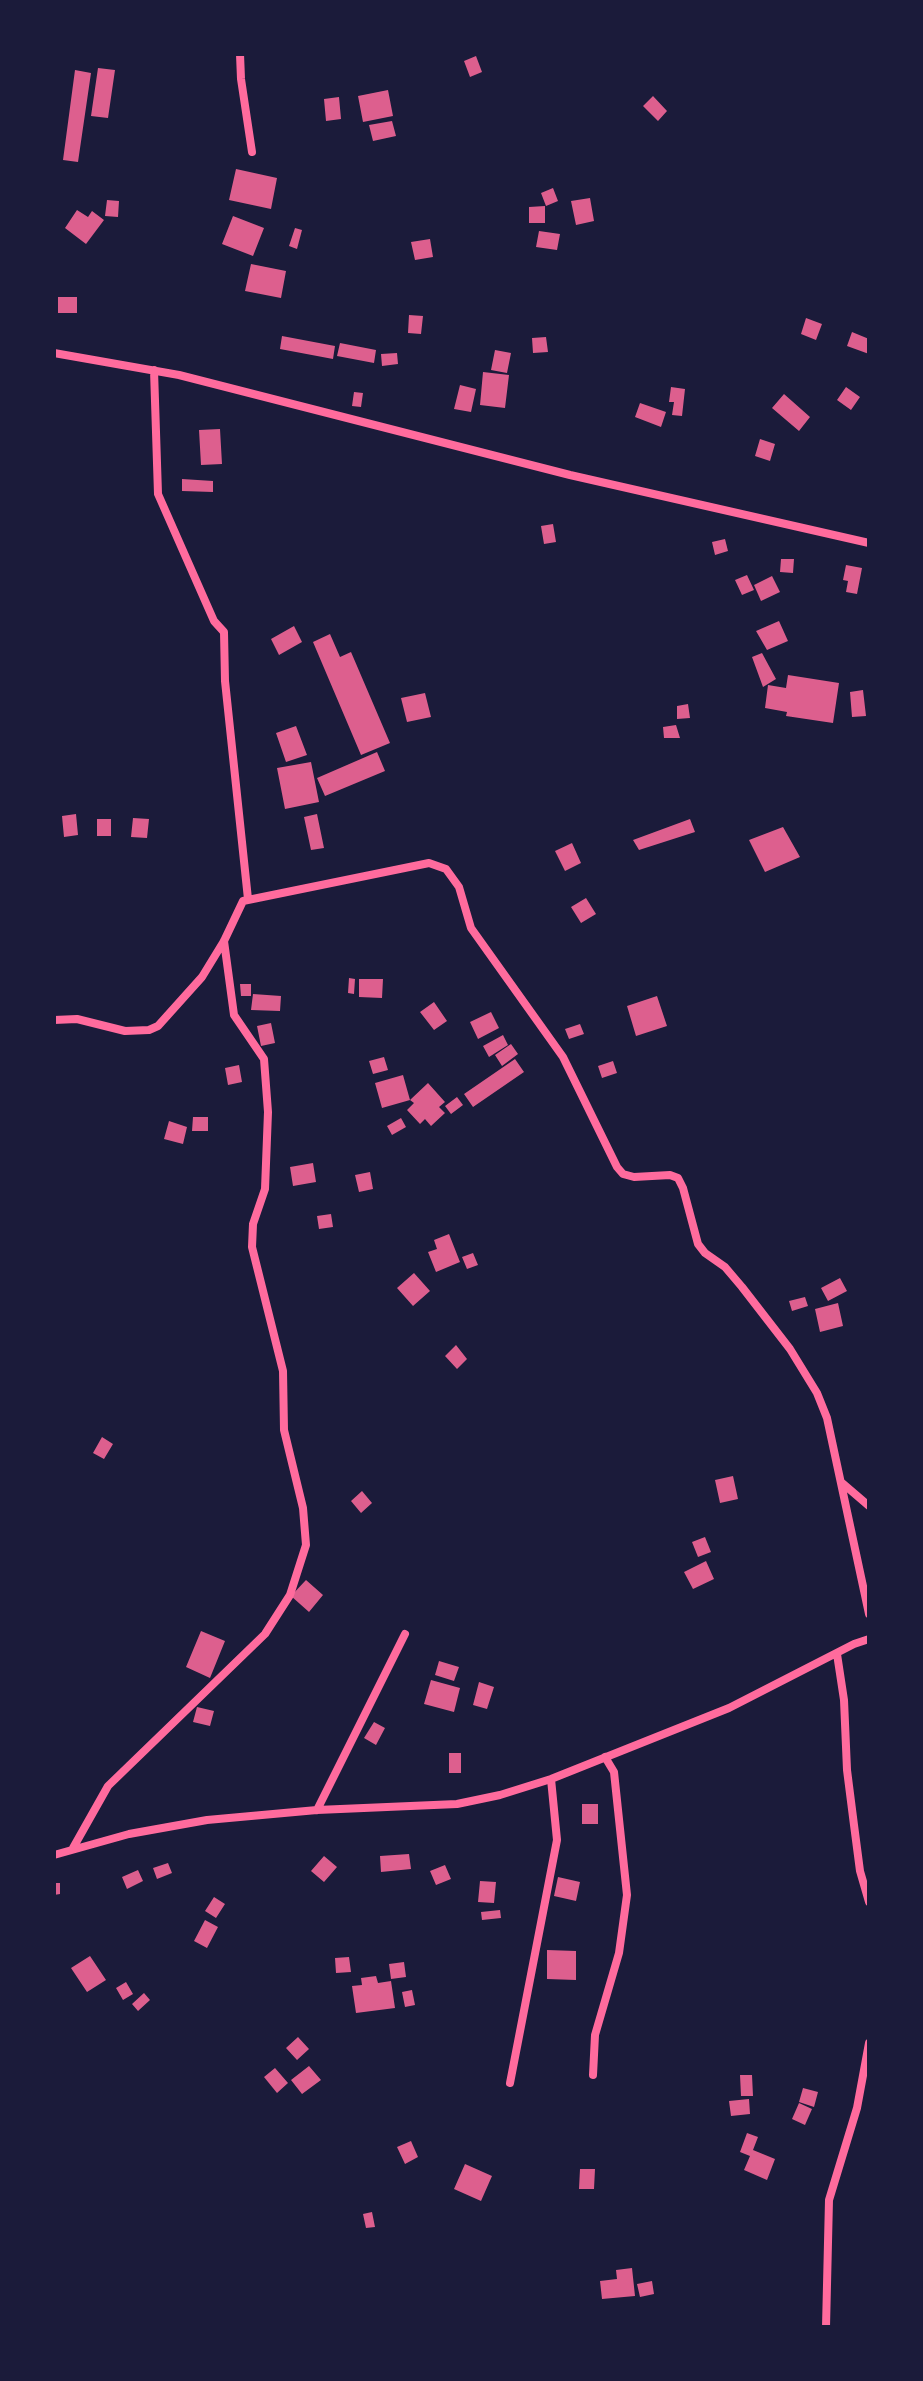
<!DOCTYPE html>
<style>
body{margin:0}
#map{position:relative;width:923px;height:2381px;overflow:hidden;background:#1b1b3a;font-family:"Sofia Sans Condensed",sans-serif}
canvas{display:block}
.frame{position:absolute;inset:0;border:56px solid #1b1b3a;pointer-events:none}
</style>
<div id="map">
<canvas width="923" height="2381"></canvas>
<div class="frame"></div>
</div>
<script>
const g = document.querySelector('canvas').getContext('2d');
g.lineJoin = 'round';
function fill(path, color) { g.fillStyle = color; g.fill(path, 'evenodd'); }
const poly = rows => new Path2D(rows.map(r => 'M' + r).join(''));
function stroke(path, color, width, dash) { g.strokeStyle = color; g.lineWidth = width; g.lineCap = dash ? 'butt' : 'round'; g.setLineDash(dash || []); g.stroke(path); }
fill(poly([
 [476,56,482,72,470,77,464,61],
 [98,68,115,70,108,118,91,116],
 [75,70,91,73,78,162,63,160],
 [388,90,393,116,363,122,358,96],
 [653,96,667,111,658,121,643,106],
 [339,97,341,119,326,121,324,99],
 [392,121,396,136,373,141,369,125],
 [236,169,277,178,271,209,229,200],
 [553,188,558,201,546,206,541,193],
 [590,198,594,221,576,225,571,201],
 [107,200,119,201,118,217,105,216],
 [545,206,545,223,529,223,529,207],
 [77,210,88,217,92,211,104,220,86,244,65,228],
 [233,216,264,228,253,256,222,244],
 [295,228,302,230,297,249,289,246],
 [539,231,560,234,557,250,536,247],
 [430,239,433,257,415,260,411,242],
 [251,264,286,271,281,298,245,291],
 [58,297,77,297,77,313,58,313],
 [409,315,423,316,421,334,408,333],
 [806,318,822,324,816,340,801,334],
 [852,332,869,339,869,354,847,346],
 [282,336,335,346,333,359,280,349],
 [546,337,548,352,533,353,532,338],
 [340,343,376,350,374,363,337,356],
 [495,350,511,353,507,373,491,370],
 [397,353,398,364,382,366,381,354],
 [483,372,509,375,505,408,480,405],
 [460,385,476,389,471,412,454,409],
 [671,387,685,389,682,416,672,415,674,402,669,402],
 [846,387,860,397,851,410,837,400],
 [354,392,363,393,361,407,352,406],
 [784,394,810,417,799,431,772,408],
 [640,403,666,412,661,427,635,417],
 [220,429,222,464,201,465,199,430],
 [760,439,775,444,770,461,755,456],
 [182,479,213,481,213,492,182,491],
 [553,524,556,542,544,544,541,526],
 [725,539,728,551,715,555,712,542],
 [781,559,794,559,793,573,780,572],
 [846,565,862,568,857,594,846,592,848,581,843,580],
 [747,575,754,590,742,595,735,580],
 [772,576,780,592,761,601,754,585],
 [779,621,788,641,767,650,756,631],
 [294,626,302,642,279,655,271,639],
 [330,634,340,657,351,652,390,743,361,755,313,642],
 [762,653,776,679,763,687,752,657],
 [788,675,839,683,833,723,786,716,787,712,765,708,768,685,786,688],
 [863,690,866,716,852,717,850,692],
 [425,693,431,717,407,722,401,698],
 [688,704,690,718,677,719,677,706],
 [676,725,680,738,664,738,663,727],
 [296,726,307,755,286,762,276,733],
 [377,752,385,771,325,796,317,778],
 [311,762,319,802,285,809,277,768],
 [76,814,78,835,64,837,62,816],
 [317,814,324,848,311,850,304,817],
 [133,818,149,819,147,838,131,837],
 [97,819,111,819,111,836,97,836],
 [690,819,695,832,639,850,633,840],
 [783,827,800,857,765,872,749,840],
 [572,843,581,863,565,871,555,851],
 [586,898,596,914,581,923,571,907],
 [349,978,355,979,354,994,348,993],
 [359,979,383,979,382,998,359,997],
 [240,984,251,984,251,996,241,996],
 [253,994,281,996,280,1011,251,1010],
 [657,996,667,1026,636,1036,627,1006],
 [434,1002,447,1021,434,1030,420,1012],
 [491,1012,499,1028,478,1039,470,1022],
 [271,1023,275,1043,261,1046,257,1026],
 [580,1024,584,1034,569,1039,565,1029],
 [503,1035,508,1045,489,1057,483,1046],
 [511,1044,518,1054,502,1066,495,1055],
 [384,1057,388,1070,373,1074,369,1061],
 [515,1059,524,1072,473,1107,464,1094],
 [613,1061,617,1073,602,1078,598,1066],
 [239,1065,242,1082,228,1085,225,1068],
 [403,1075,410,1100,382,1108,375,1083],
 [428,1083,445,1102,439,1107,445,1113,431,1126,425,1119,420,1124,407,1110,414,1103,410,1100],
 [457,1097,463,1105,451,1114,445,1106],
 [193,1117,208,1117,208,1131,192,1131],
 [401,1118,406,1127,392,1135,387,1126],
 [169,1121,187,1127,183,1144,164,1139],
 [313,1163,316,1182,293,1186,290,1167],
 [370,1172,373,1189,359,1192,355,1175],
 [331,1214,333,1227,319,1229,317,1216],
 [449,1234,460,1262,436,1272,428,1252,437,1249,434,1240],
 [473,1253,478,1265,467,1269,462,1257],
 [414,1273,430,1291,413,1306,397,1288],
 [840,1278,847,1291,828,1301,821,1288],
 [805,1297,808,1306,792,1311,789,1301],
 [838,1303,843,1326,820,1332,815,1309],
 [456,1345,467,1359,457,1369,445,1356],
 [102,1437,113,1444,104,1459,93,1453],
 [733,1476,738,1499,720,1503,715,1480],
 [362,1491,372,1503,361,1513,351,1501],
 [705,1537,711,1552,698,1557,692,1542],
 [706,1561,714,1579,693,1589,684,1572],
 [306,1580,323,1595,309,1612,291,1596],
 [201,1631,225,1641,210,1678,186,1667],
 [439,1661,459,1667,454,1681,435,1675],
 [431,1680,460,1688,454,1712,424,1704],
 [479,1682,494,1687,487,1709,473,1705],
 [197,1707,214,1711,210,1726,193,1722],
 [374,1722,385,1728,376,1745,364,1738],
 [449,1753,461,1753,461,1773,449,1773],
 [582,1804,598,1804,598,1824,582,1824],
 [409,1854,411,1869,381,1872,380,1856],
 [324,1856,337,1867,324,1882,311,1871],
 [168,1863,172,1873,157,1879,153,1868],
 [445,1865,451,1879,436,1885,430,1871],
 [138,1870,143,1881,127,1889,122,1877],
 [558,1877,580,1882,576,1901,554,1896],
 [480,1881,496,1882,494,1903,478,1902],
 [54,1883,60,1883,60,1894,54,1895],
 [214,1897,225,1904,216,1918,205,1911],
 [500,1910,501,1918,482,1920,481,1912],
 [205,1920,218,1927,207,1948,194,1941],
 [547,1950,576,1951,576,1980,547,1979],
 [90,1956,106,1980,87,1992,71,1968],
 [349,1957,351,1972,336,1973,335,1958],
 [404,1962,406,1977,391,1979,389,1964],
 [376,1976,378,1983,391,1981,395,2008,356,2013,352,1986,362,1985,361,1978],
 [126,1982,133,1994,123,2000,116,1988],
 [412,1990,415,2005,405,2007,402,1992],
 [144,1993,150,2000,138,2011,132,2004],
 [298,2037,309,2049,297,2060,286,2048],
 [309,2066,321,2080,302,2094,291,2080],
 [275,2068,288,2083,277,2093,264,2077],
 [740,2075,752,2075,753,2096,741,2096],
 [803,2088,818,2092,814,2107,799,2102],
 [749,2099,750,2114,731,2116,729,2101],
 [799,2103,812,2109,805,2125,792,2119],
 [747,2133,758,2137,753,2150,775,2159,767,2180,744,2170,750,2156,740,2152],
 [411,2141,418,2157,405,2164,397,2147],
 [465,2164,492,2176,481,2201,454,2189],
 [580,2169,595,2169,594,2189,579,2189],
 [372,2212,375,2227,366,2228,363,2214],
 [632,2268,635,2296,602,2299,600,2281,617,2279,616,2270],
 [652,2281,654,2294,640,2297,637,2284]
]), '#dd5f8e');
stroke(poly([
 [240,54,241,79,252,152],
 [54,353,179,375,570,475,869,543],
 [154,370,158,494,214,621,224,632,225,681,248,899],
 [54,1020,77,1019,125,1031,149,1030,158,1026,202,977,224,941,243,901,429,863,446,869,459,887,471,928,563,1057,617,1167,623,1174,634,1177,670,1175,678,1178,683,1188,698,1244,705,1253,725,1267,742,1287,790,1349,817,1393,827,1418,869,1614],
 [841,1482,869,1506],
 [837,1654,844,1700,847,1770,854,1825,860,1871,869,1902],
 [317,1810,405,1634],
 [73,1848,108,1786,265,1634,290,1595,306,1545,303,1508,284,1430,283,1371,252,1247,253,1224,265,1189,268,1112,264,1059,234,1015,224,941],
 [54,1855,129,1834,207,1820,317,1810,457,1804,500,1795,551,1779,729,1708,854,1644,869,1639],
 [593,2075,595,2035,619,1953,627,1895,614,1772,605,1757],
 [510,2083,557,1840,551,1779],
 [826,2327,829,2200,857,2108,869,2043]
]), '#ff6b9d', 8);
</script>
